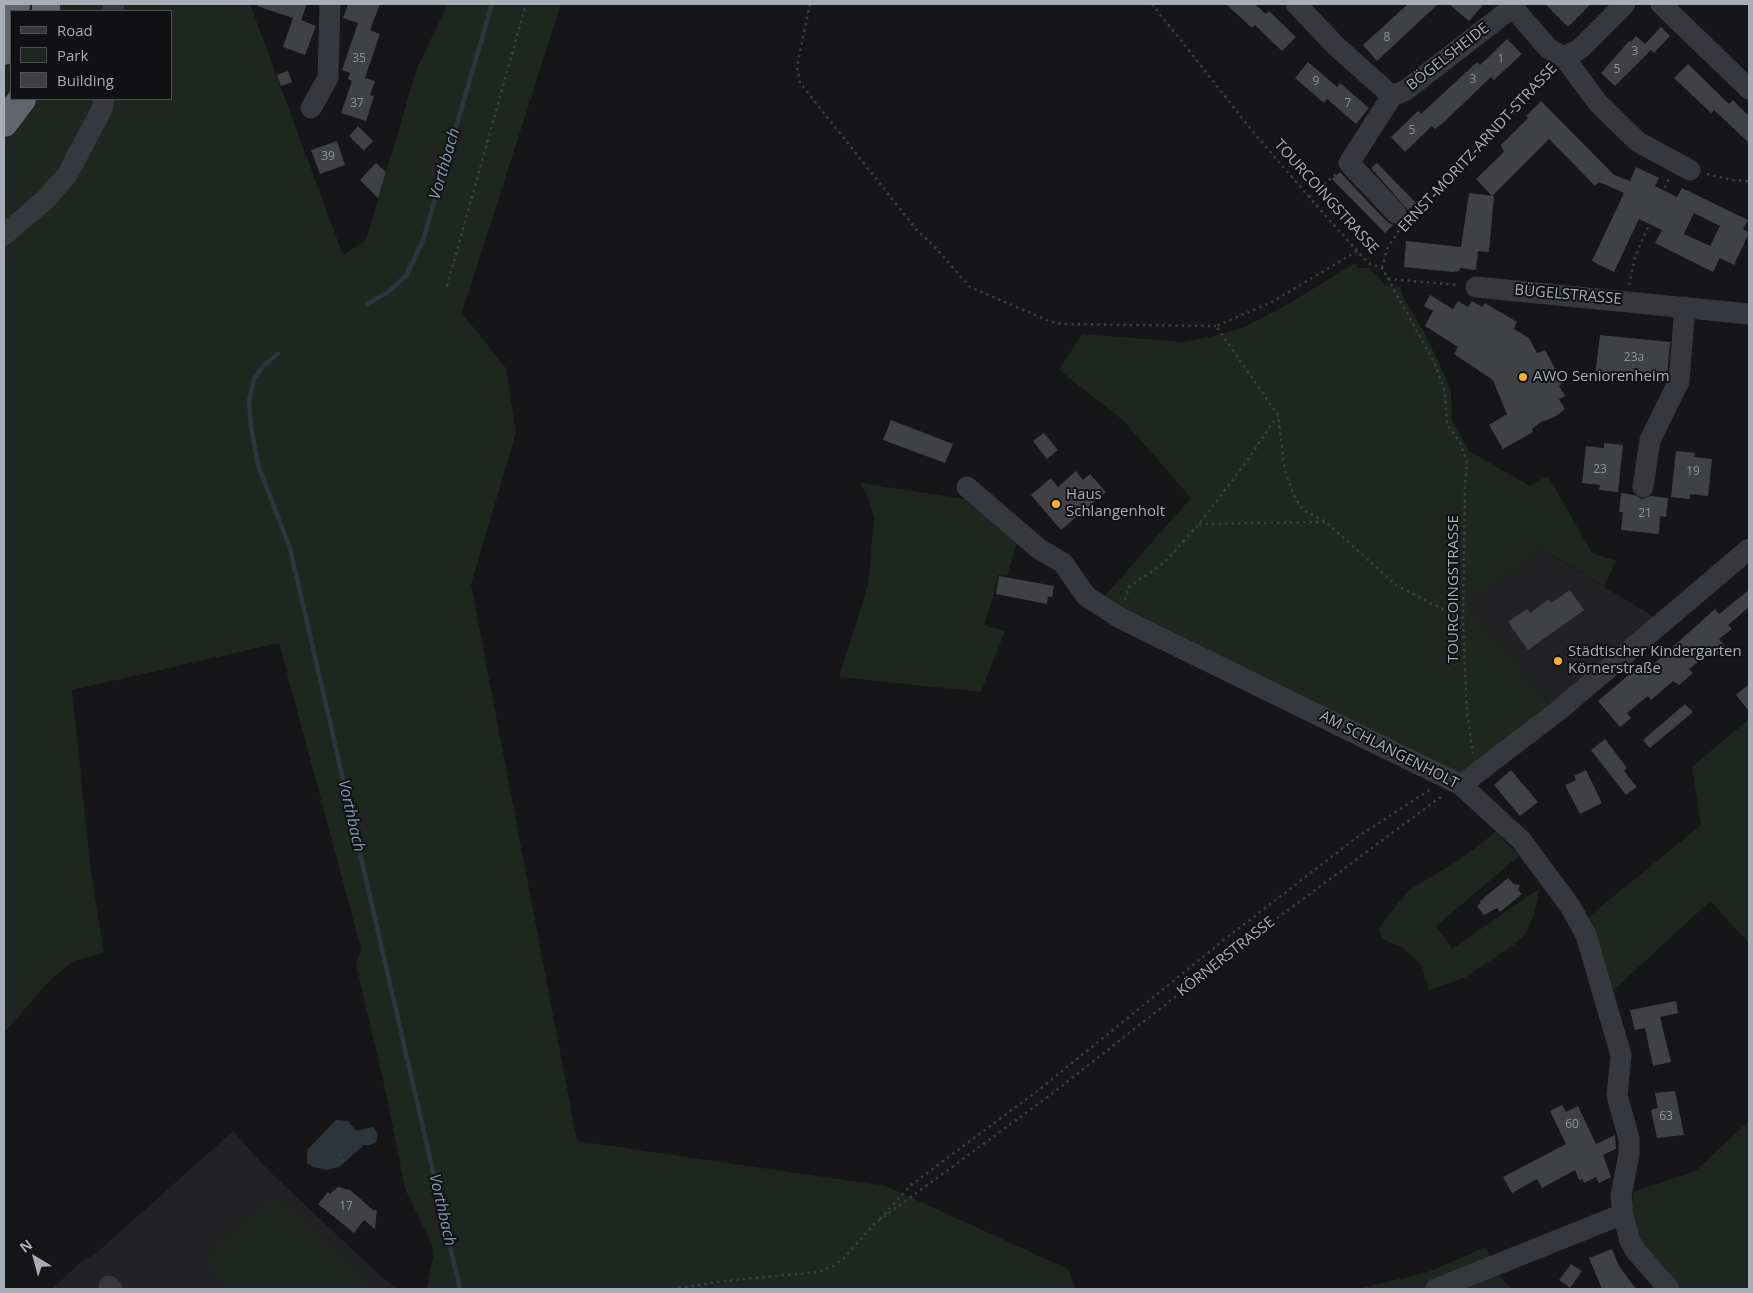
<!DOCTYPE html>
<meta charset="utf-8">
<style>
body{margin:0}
#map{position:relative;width:1753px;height:1293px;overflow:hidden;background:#161618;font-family:"Open Sans",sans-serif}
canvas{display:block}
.frame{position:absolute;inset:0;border:5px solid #a8adb8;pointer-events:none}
.legend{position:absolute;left:10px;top:10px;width:162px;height:90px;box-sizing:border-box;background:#111113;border:1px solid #4d4f55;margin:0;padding:6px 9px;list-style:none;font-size:15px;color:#a8adb8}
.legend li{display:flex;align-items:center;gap:10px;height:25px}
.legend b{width:25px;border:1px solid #4d4f55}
.north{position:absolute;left:10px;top:1233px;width:50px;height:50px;-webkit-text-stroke:4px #111113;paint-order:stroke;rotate:323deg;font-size:14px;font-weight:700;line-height:20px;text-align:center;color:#a8adb8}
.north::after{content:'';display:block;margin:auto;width:18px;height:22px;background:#a8adb8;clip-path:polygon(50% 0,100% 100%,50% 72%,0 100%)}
</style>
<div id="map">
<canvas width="1753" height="1293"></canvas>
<div class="frame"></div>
<ul class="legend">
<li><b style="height:6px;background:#37383d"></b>Road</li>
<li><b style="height:14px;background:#1e261f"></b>Park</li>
<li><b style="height:14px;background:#404145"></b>Building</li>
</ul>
<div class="north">N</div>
</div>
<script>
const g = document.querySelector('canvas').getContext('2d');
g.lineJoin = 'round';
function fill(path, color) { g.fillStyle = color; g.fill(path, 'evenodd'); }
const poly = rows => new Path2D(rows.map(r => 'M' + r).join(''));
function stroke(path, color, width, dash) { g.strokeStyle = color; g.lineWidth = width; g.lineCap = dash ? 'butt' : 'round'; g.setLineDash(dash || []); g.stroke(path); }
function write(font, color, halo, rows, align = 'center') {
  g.font = font + ' "Open Sans",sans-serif'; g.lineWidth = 4; g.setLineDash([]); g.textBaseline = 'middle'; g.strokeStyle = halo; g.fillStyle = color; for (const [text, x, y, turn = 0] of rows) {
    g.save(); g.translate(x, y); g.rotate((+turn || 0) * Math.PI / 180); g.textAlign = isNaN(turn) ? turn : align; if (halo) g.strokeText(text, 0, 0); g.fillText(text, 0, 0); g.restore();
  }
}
fill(poly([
 [1542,549,1654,617,1551,706,1467,605],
 [233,1131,270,1172,384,1279,398,1289,52,1289,82,1261,94,1255]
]), '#222225');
fill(poly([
 [4,4,250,4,343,255,366,240,417,68,448,4,561,4,462,313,506,368,516,433,471,584,577,1141,886,1186,1068,1269,1076,1289,427,1289,433,1257,432,1244,405,1189,387,1097,356,965,361,949,279,643,72,690,91,871,104,953,74,961,51,979,4,1033],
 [11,11,171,11,171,99,11,99],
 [1355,263,1358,268,1370,268,1388,287,1400,286,1404,298,1425,334,1445,376,1451,391,1452,421,1469,451,1530,486,1548,476,1592,553,1616,561,1604,586,1542,549,1467,605,1551,706,1462,773,1452,776,1101,600,1191,498,1124,421,1059,370,1082,334,1183,342,1215,336,1245,327,1295,300],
 [860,483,972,500,1018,539,1007,576,998,575,993,598,984,625,1005,631,981,692,839,677,868,585,874,517,867,495],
 [1749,719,1749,943,1710,901,1613,991,1587,918,1701,825,1692,767],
 [1496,832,1519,856,1436,926,1452,949,1540,888,1533,918,1525,934,1515,944,1464,978,1429,990,1422,966,1405,949,1383,939,1379,932,1380,926,1409,890,1459,860],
 [1749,1121,1749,1289,1680,1289,1642,1248,1632,1203,1633,1192,1695,1171],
 [269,1202,280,1202,288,1207,373,1285,373,1289,229,1289,211,1269,208,1260,210,1254,216,1246],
 [1486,1247,1497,1273,1512,1289,1357,1289,1428,1272]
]), '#1e261f');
fill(poly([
 [336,1120,348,1121,356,1131,373,1127,378,1134,377,1141,370,1145,364,1145,339,1167,327,1170,313,1167,307,1163,307,1150]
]), '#2c353c');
stroke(poly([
 [367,304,387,293,406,276,423,240,492,4],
 [278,354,264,365,254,379,249,401,251,427,258,465,290,548,460,1289]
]), '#2c353c', 4.5);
fill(poly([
 [258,4,307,4,301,20,316,26,305,55,283,47,293,18,257,6],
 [348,4,380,4,370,30,380,34,365,78,375,81,370,95,374,96,366,121,341,113,352,81,348,79,350,73,342,70,358,23,343,18],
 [1226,4,1255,4,1266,14,1269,11,1296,37,1282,51,1255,25,1252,28],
 [1408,4,1438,4,1377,61,1363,45],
 [1449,4,1484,4,1469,21],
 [1545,4,1591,4,1568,27],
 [1661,27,1670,36,1654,53,1651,50,1615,86,1601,73,1629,41,1631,42,1636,36,1645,44],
 [1507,39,1522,54,1494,80,1491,77,1443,123,1435,129,1432,126,1405,152,1391,137,1418,111,1421,114,1477,62,1480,65],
 [1308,62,1337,87,1340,83,1369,108,1356,124,1327,99,1324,103,1295,78],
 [1688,64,1729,104,1733,100,1749,116,1749,143,1714,110,1711,113,1674,78],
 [288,71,292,82,281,86,277,75],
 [1541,101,1614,175,1630,181,1636,167,1659,178,1655,186,1677,197,1682,188,1748,220,1743,229,1749,233,1734,265,1720,258,1713,272,1655,243,1662,230,1639,219,1614,272,1592,261,1624,193,1599,182,1595,186,1549,139,1492,196,1476,179,1504,152,1501,145,1528,118,1526,116],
 [1694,213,1720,226,1710,246,1684,234],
 [358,126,373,141,364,151,349,136],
 [337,141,345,165,320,174,311,150],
 [376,163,386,172,378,198,360,180],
 [1377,163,1416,203,1408,210,1371,168],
 [1340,172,1387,222,1393,225,1385,233,1332,179],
 [1469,193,1494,196,1489,252,1478,251,1476,270,1460,268,1459,271,1453,272,1404,267,1406,241,1461,247],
 [1430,295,1453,309,1458,301,1468,307,1472,301,1482,307,1485,303,1517,322,1514,329,1529,338,1537,353,1545,350,1563,383,1559,386,1565,396,1559,399,1565,409,1555,417,1541,422,1532,429,1533,432,1503,449,1489,425,1507,414,1493,380,1454,354,1458,347,1425,326,1433,311,1424,306],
 [1600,335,1670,342,1667,378,1664,383,1649,381,1649,377,1615,373,1614,378,1595,376],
 [891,420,953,444,945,463,883,440],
 [1044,433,1058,450,1047,459,1033,441],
 [1604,443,1623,445,1618,492,1599,490,1600,485,1582,483,1586,446,1604,448],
 [1676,451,1695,453,1694,457,1712,459,1708,496,1690,494,1690,499,1671,497],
 [1076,471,1083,480,1090,474,1106,492,1061,530,1031,495,1051,478,1058,487],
 [1621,493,1634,495,1642,499,1651,496,1668,498,1666,517,1660,516,1659,534,1621,530,1623,512,1619,512],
 [999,576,1054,586,1052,597,1048,597,1047,604,996,594],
 [1570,590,1584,610,1528,650,1508,622,1527,609,1530,613,1549,599,1551,603],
 [1749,590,1749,607,1728,625,1732,629,1719,639,1726,647,1714,658,1709,653,1689,669,1693,673,1679,685,1673,681,1651,700,1648,696,1627,713,1631,718,1620,727,1598,701,1643,663,1648,669,1715,609,1719,614],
 [1749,684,1749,711,1736,695],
 [1685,704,1693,712,1650,748,1643,740],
 [1605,739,1627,768,1624,771,1637,787,1626,795,1591,750],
 [1511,770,1538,802,1520,816,1494,785],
 [1586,770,1602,803,1580,814,1565,785,1576,780,1574,776],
 [1508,878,1514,884,1520,885,1518,890,1522,894,1500,912,1497,908,1484,915,1477,906,1481,903,1479,902],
 [1676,1001,1678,1013,1660,1017,1671,1062,1653,1066,1645,1028,1635,1030,1630,1010],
 [1675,1091,1684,1135,1657,1138,1651,1110,1658,1108,1655,1093],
 [1562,1105,1566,1112,1578,1106,1596,1144,1615,1135,1616,1149,1603,1155,1611,1177,1599,1183,1596,1177,1584,1183,1582,1179,1579,1180,1575,1170,1542,1188,1537,1179,1512,1193,1503,1177,1566,1144,1550,1111],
 [338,1187,350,1190,373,1210,377,1210,375,1229,364,1220,354,1233,318,1204,328,1192,330,1194],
 [1612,1249,1619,1266,1636,1289,1602,1289,1589,1258],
 [1571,1264,1582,1271,1570,1288,1559,1280]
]), '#404145');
stroke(poly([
 [810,4,797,66,800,83,916,229,934,246,970,287,1049,321,1062,324,1216,326],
 [1152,4,1254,133,1309,197,1368,263,1382,268,1435,364,1445,392,1447,424,1460,443,1467,461,1465,485,1463,621,1467,712,1473,754],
 [1707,174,1732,180,1749,181],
 [1309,197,1337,173],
 [1413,216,1504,124,1553,69],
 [1357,251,1272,302,1216,326,1278,415,1285,472,1295,498,1303,510,1326,522,1396,585,1463,620],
 [1382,268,1387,249,1399,230],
 [1388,279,1459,285],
 [1629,285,1635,257,1669,178],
 [447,286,526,4],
 [1199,524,1325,522],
 [1125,600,1129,587,1164,563,1199,524,1247,461,1277,416],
 [339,1154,345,1164],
 [880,1219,911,1185,1040,1089,1225,939,1356,838,1431,789],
 [672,1289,724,1281,819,1272,833,1266,845,1257,874,1224,1049,1096,1241,945,1442,796]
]), '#3d3f44', 2.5, [2.5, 4]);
stroke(poly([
 [113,4,114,11],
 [1296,4,1337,47,1392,96,1406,90,1513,7],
 [1510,4,1549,49,1564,57,1580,49,1625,4],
 [1661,4,1749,89],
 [1564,57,1598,103,1638,142,1690,170],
 [1392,96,1349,163,1396,213],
 [311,108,328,78,330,4],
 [4,235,46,199,67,175,102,109,104,99],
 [1476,287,1749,314],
 [967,487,1039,549,1063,563,1086,596,1120,618,1461,785,1521,840,1570,906,1586,935,1621,1055,1617,1096,1629,1138,1629,1154,1621,1196,1623,1214,1630,1241,1635,1250,1669,1289],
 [1643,487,1650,440,1679,381,1685,307],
 [1461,785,1558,711,1749,549],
 [109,1286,112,1289],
 [1436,1289,1623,1214]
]), '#37383d', 21);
stroke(poly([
 [46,4,46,11],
 [15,11,16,4],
 [4,51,11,31],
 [4,123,22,99]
]), '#63666e', 28);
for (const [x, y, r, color] of [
 [1523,377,5,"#f2b134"],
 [1056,504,5,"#f2b134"],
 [1558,661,5,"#f2b134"]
]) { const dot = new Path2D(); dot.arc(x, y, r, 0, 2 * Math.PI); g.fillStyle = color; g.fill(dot); stroke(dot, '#111113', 2); }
write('12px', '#8e929b', null, [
 ["8",1387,38],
 ["3",1635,52],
 ["35",359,59],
 ["1",1501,60],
 ["5",1617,70],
 ["3",1473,80],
 ["9",1316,82],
 ["37",357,104],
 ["7",1348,104],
 ["5",1412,131],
 ["39",328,157],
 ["23a",1634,358],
 ["23",1600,470],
 ["19",1693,472],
 ["21",1645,514],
 ["63",1666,1117],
 ["60",1572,1125],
 ["17",346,1207]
]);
write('15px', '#a8adb8', '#111113', [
 ["BÖGELSHEIDE",1448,57,-38],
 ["ERNST-MORITZ-ARNDT-STRASSE",1478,148,-47],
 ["TOURCOINGSTRASSE",1326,197,48],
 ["BÜGELSTRASSE",1568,295,5],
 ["TOURCOINGSTRASSE",1454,589,-90],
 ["AM SCHLANGENHOLT",1389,750,27],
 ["KÖRNERSTRASSE",1226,957,-38]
]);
write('15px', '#a8adb8', '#111113', [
 ["AWO Seniorenheim",1533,377],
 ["Haus",1066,495],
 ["Schlangenholt",1066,512],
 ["Städtischer Kindergarten",1568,652],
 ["Körnerstraße",1568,669]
], 'left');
write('italic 16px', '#7f9bb3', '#111113', [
 ["Vorthbach",445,164,-74],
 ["Vorthbach",351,816,77],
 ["Vorthbach",442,1210,77]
]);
</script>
